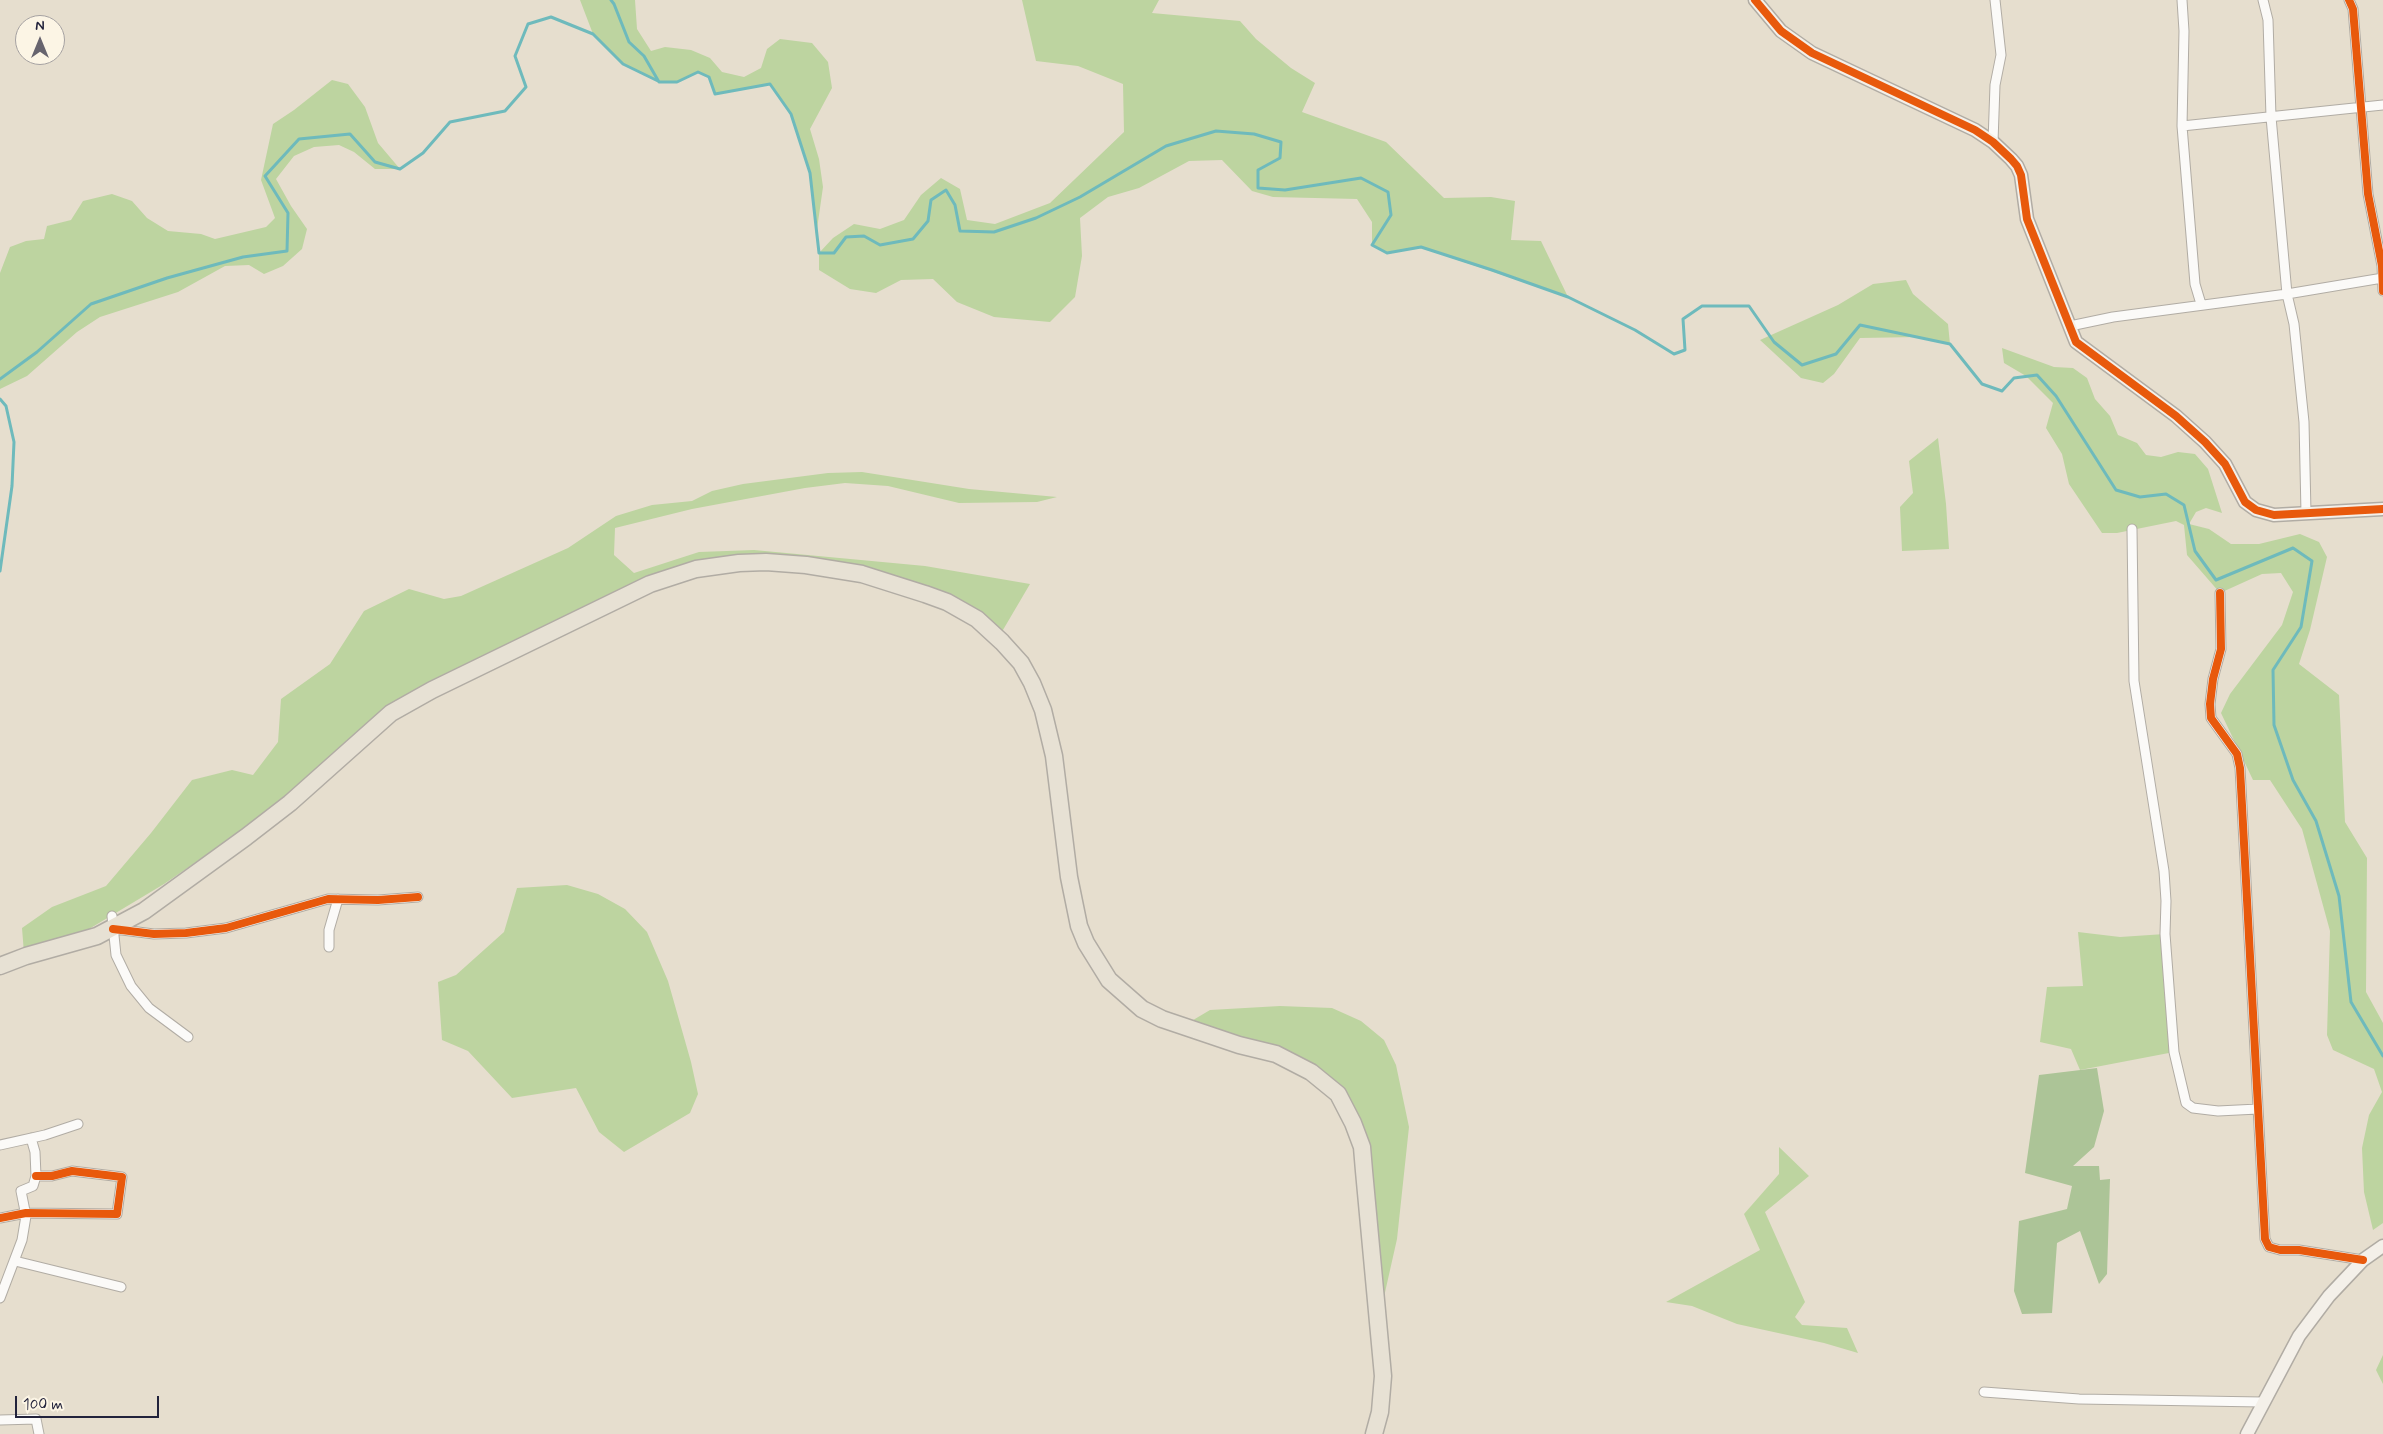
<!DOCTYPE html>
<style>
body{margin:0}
#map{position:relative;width:2383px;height:1434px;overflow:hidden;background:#e6dece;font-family:Mynerve,sans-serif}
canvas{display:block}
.north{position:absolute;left:15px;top:15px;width:50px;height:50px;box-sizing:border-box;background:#fcf5e5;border:1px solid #a5a1a1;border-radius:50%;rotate:0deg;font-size:14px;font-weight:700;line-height:20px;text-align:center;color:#22223b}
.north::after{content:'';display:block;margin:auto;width:18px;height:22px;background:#67646e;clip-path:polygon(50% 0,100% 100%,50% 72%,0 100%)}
.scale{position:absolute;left:15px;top:1396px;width:144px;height:22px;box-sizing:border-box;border:2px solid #22223b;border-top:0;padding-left:6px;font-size:15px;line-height:18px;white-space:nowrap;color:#22223b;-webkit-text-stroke:4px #fcf5e5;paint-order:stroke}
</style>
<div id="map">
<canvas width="2383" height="1434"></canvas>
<div class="north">N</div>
<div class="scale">100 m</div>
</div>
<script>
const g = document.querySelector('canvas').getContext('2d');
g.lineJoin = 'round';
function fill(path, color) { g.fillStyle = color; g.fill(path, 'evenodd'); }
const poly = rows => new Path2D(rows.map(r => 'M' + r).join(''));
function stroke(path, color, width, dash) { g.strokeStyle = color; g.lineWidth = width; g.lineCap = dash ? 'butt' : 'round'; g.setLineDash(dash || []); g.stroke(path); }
fill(poly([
 [580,0,635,0,637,29,651,51,665,47,691,50,710,58,722,72,744,77,761,68,767,49,780,39,812,43,828,62,832,88,810,129,819,159,823,187,816,236,810,173,791,114,770,84,715,94,709,77,698,72,677,82,659,82,623,64,593,34],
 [1022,0,1159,0,1152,13,1240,21,1256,39,1291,68,1315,83,1302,112,1386,142,1444,198,1491,197,1515,201,1511,240,1541,241,1568,297,1422,248,1387,253,1372,245,1372,222,1357,199,1273,197,1252,191,1222,160,1189,161,1139,188,1108,197,1080,218,1082,256,1075,297,1050,322,994,317,957,302,933,279,901,280,876,293,850,289,819,270,819,253,833,238,854,224,880,229,904,220,921,195,941,178,960,189,967,220,995,224,1050,203,1124,132,1123,84,1078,66,1036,61],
 [332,80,348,84,365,107,378,143,400,169,375,169,354,152,339,145,314,147,294,156,276,179,291,206,307,229,302,249,283,266,264,274,249,265,225,266,178,292,100,317,77,332,27,376,0,389,0,273,10,247,26,241,44,239,47,226,71,220,83,201,112,194,132,201,147,218,168,231,201,234,215,239,266,227,275,218,261,180,273,124,294,110],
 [1906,280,1913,294,1948,324,1950,344,1918,337,1860,338,1834,374,1823,383,1801,378,1760,340,1838,305,1873,284],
 [2002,348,2054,367,2073,368,2087,378,2095,399,2110,416,2118,435,2137,443,2146,455,2161,457,2178,452,2195,454,2208,469,2222,513,2206,508,2196,512,2189,524,2209,529,2231,544,2259,544,2300,534,2319,542,2327,557,2310,630,2299,664,2339,695,2345,822,2367,858,2366,992,2383,1023,2383,1223,2373,1230,2364,1192,2362,1148,2369,1115,2382,1092,2374,1069,2333,1050,2327,1035,2330,931,2302,829,2270,780,2253,780,2221,713,2230,694,2282,625,2293,592,2281,573,2262,574,2220,593,2187,555,2184,525,2176,521,2117,533,2102,533,2069,484,2062,454,2046,428,2053,403,2026,376,2004,363],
 [1938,438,1946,504,1949,549,1902,551,1900,507,1913,493,1909,461],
 [862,472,969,489,1057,497,1037,502,959,503,888,486,845,483,805,488,692,509,615,528,614,555,634,573,699,552,754,550,925,566,1030,584,1000,635,954,602,788,558,621,590,402,697,259,819,164,884,69,941,24,953,22,928,52,907,106,886,151,833,192,780,232,770,253,775,278,742,281,699,330,664,364,611,409,589,444,599,461,596,568,548,616,516,652,505,692,501,712,491,743,484,828,473],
 [567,885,598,894,625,909,647,932,668,981,691,1062,698,1094,690,1113,624,1152,599,1132,576,1088,512,1098,468,1051,442,1040,438,982,456,975,504,932,517,888],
 [2078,932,2120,937,2165,934,2174,1052,2080,1070,2071,1049,2040,1042,2047,987,2083,986],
 [1280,1006,1332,1008,1361,1021,1384,1040,1396,1065,1409,1127,1397,1239,1379,1319,1353,1123,1311,1072,1178,1029,1210,1010],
 [1779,1147,1809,1176,1765,1212,1805,1302,1795,1317,1802,1325,1847,1328,1858,1353,1824,1343,1737,1324,1692,1306,1666,1302,1760,1250,1744,1214,1779,1174],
 [2383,1355,2383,1384,2376,1370]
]), '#bdd4a0');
fill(poly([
 [2097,1068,2104,1111,2094,1147,2073,1166,2099,1166,2100,1180,2110,1179,2107,1274,2099,1284,2080,1231,2057,1243,2052,1313,2022,1314,2014,1291,2019,1221,2067,1209,2072,1186,2025,1173,2039,1075]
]), '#acc497');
stroke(poly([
 [611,0,614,4,629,42,644,56,659,82,677,82,698,72,709,77,715,94,770,84,791,114,810,173,819,253,834,253,846,237,864,236,880,245,913,239,928,221,931,200,946,190,955,205,960,231,994,232,1036,218,1080,197,1166,146,1216,131,1254,134,1281,142,1280,158,1258,170,1258,188,1285,190,1361,178,1388,192,1391,215,1372,245,1387,253,1421,247,1492,270,1568,297,1635,330,1674,354,1685,350,1683,319,1702,306,1749,306,1774,342,1802,365,1836,354,1860,325,1950,344,1982,384,2002,391,2014,378,2037,375,2056,396,2116,490,2140,497,2166,494,2184,505,2195,551,2216,580,2293,548,2312,561,2301,627,2273,670,2274,725,2293,780,2316,821,2339,896,2351,1002,2383,1056],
 [0,379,37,352,91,304,167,278,243,257,287,251,288,213,265,176,299,139,350,134,375,162,400,169,423,153,450,122,505,111,526,87,515,56,528,24,551,17,593,34,623,64,658,81],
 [0,399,6,406,14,442,12,486,0,571]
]), '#6ebabc', 3);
const street = poly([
 [2182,0,2184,31,2182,126,2195,284,2201,304],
 [2263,0,2268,20,2271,117,2287,294,2294,324,2304,422,2306,513],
 [2349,0,2353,9,2368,194,2382,266,2383,291],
 [2182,126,2383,105],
 [1993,142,1995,85,2001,55,1995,0],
 [2070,326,2113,317,2287,294,2383,278],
 [2132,529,2134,681,2164,871,2166,901,2165,934,2174,1052,2186,1103,2193,1108,2218,1111,2258,1109],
 [2220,593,2221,649,2213,679,2210,704,2211,718,2237,754,2240,768,2265,1239,2269,1247,2280,1250,2299,1250,2363,1260],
 [112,916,116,955,131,986,149,1008,188,1037],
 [114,929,154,934,186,933,226,928,328,899,378,900,418,897],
 [329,947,329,930,338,899],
 [0,1145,45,1135,78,1124],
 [0,1218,26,1213,117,1214,122,1177,72,1171,52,1176,36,1176],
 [15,1261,121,1287],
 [0,1298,22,1240,26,1216,21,1191,33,1186,36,1176,35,1152,31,1138],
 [1984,1392,2079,1399,2262,1402],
 [0,1420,36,1419,39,1434]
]);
const secondary = poly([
 [1755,0,1781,31,1812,53,1975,130,1993,142,2011,159,2017,166,2021,175,2027,219,2076,342,2176,416,2205,442,2225,464,2245,502,2256,510,2274,515,2383,509],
 [2247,1434,2299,1336,2329,1296,2363,1260,2383,1246]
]);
const highway = poly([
 [0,966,26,956,97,936,144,911,246,837,290,803,391,713,432,690,650,584,696,569,739,563,766,562,806,565,862,574,925,594,947,602,977,619,1002,642,1021,663,1032,683,1043,710,1054,756,1069,877,1079,926,1086,943,1109,980,1142,1009,1162,1019,1239,1045,1276,1054,1311,1072,1338,1094,1353,1123,1362,1147,1364,1171,1383,1376,1380,1412,1374,1434]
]);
stroke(street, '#b1aca4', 11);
stroke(secondary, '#b1aca4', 15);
stroke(highway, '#b1aca4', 19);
stroke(street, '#fbfaf8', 9);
stroke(secondary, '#f4f0e9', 12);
stroke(highway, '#e7e1d4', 16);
stroke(poly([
 [1755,0,1781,31,1812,53,1975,130,1993,142,2011,159,2017,166,2021,175,2027,219,2076,342,2176,416,2205,442,2225,464,2245,502,2256,510,2274,515,2383,509],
 [2349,0,2353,9,2368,194,2382,266,2383,291],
 [2220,593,2221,649,2213,679,2210,704,2211,718,2237,754,2240,768,2265,1239,2269,1247,2280,1250,2299,1250,2363,1260],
 [113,929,154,934,186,933,226,928,328,899,378,900,418,897],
 [0,1218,26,1213,117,1214,122,1177,72,1171,52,1176,36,1176]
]), '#e8590c', 8);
</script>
